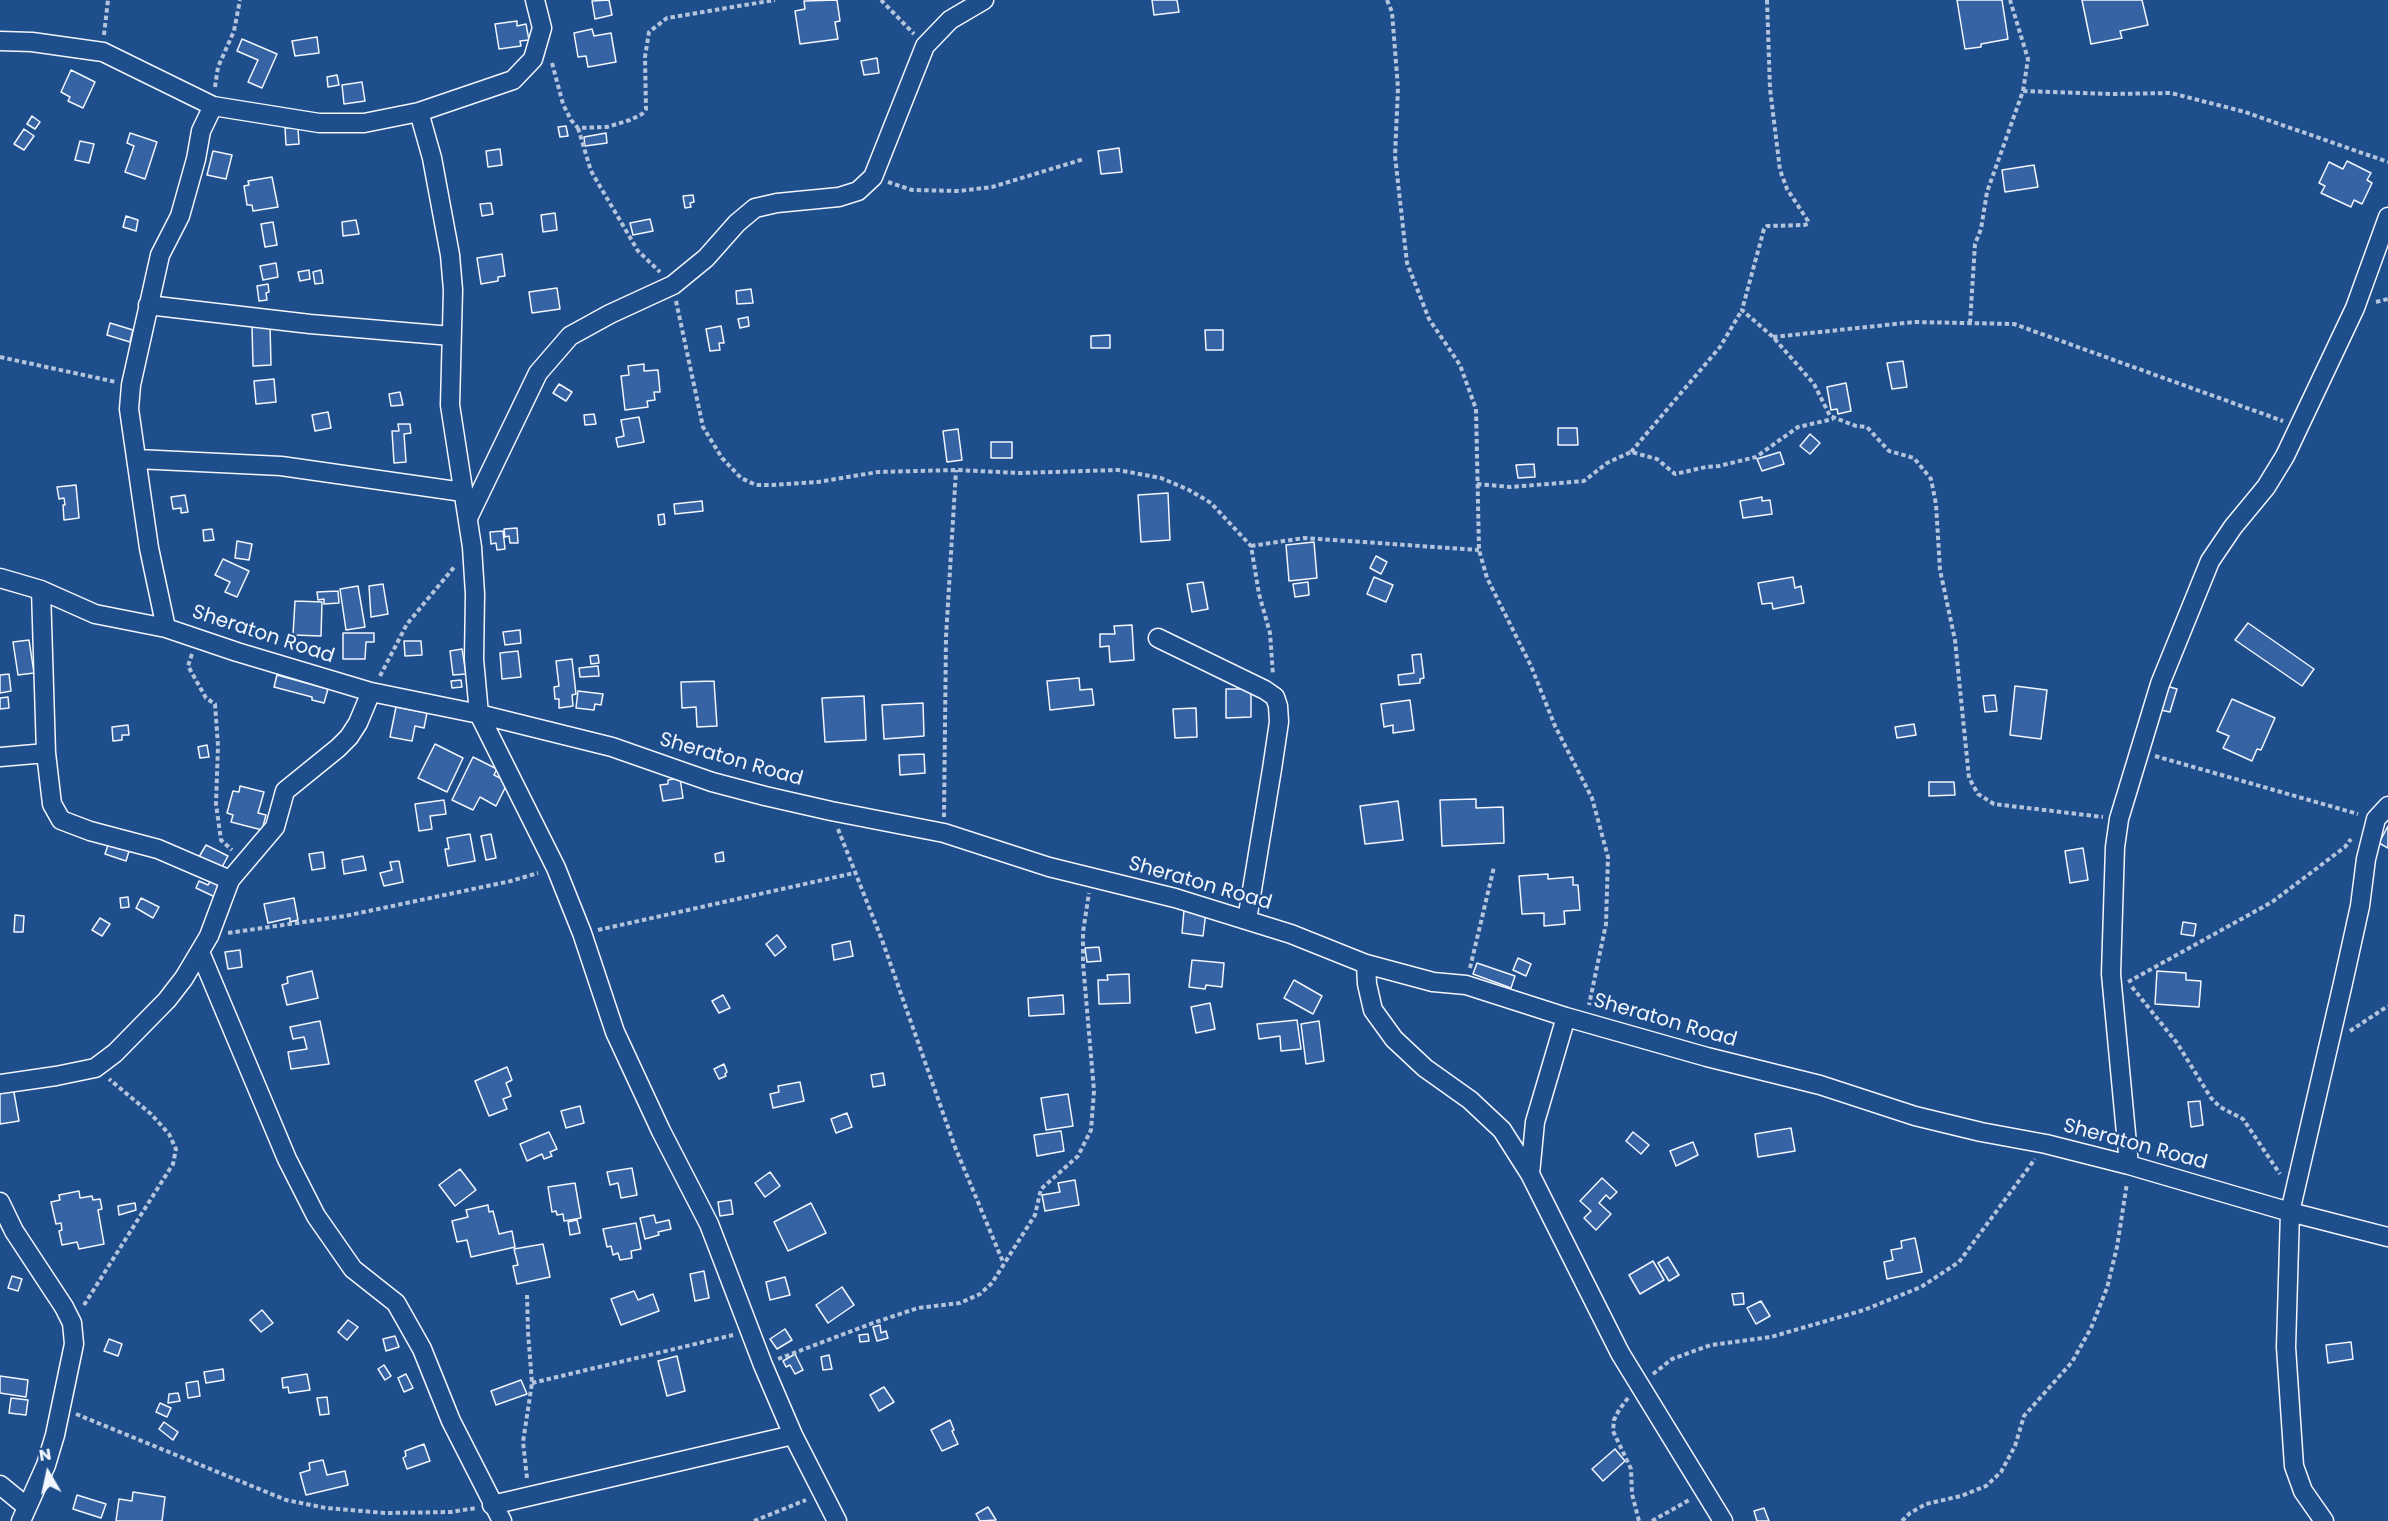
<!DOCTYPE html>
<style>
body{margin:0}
#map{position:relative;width:2388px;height:1521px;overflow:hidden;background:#1f4e8c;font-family:Poppins,sans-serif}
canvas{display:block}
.north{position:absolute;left:18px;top:1443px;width:60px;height:60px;-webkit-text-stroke:4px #1f4e8c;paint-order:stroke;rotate:351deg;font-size:16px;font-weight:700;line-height:24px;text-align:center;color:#f2f6ff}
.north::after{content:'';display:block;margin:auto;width:21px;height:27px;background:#f2f6ff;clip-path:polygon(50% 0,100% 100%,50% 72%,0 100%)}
</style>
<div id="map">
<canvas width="2388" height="1521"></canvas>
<div class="north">N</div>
</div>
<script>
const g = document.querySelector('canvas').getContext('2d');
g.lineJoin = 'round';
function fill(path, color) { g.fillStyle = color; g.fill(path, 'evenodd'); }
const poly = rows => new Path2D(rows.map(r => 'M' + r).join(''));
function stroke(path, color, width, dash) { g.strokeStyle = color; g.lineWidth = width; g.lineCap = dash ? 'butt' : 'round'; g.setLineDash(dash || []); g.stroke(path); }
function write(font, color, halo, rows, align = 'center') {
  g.font = font + ' Poppins,sans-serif'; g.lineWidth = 4.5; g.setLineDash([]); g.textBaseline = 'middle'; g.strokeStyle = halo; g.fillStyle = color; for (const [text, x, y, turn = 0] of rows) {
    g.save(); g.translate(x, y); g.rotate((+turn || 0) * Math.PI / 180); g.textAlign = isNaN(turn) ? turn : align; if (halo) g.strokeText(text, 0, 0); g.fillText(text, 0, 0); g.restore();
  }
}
const building = poly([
 [609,0,612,15,595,19,592,1,609,0],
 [837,0,840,21,835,22,838,39,800,44,795,11,805,9,804,1,837,0],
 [1152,0,1177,0,1179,12,1154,15,1152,0],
 [1957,0,2002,0,2008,39,1981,44,1981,47,1965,49,1957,0],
 [2082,0,2142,0,2148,25,2120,31,2122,38,2091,44,2082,0],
 [517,21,517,26,526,24,529,40,520,41,521,46,499,49,495,24,517,21],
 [592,29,594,36,611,33,616,62,588,67,586,56,578,57,574,33,592,29],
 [317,37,319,53,295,56,292,41,317,37],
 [242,39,277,54,262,88,248,82,258,60,237,51,242,39],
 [877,58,879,73,864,75,861,61,877,58],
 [71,70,95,82,83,108,68,101,70,97,61,92,71,70],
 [337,75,339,85,328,87,327,77,337,75],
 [362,82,365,101,344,104,342,85,362,82],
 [32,116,40,122,35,129,27,124,32,116],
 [566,126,568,136,560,137,558,127,566,126],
 [285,128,298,128,299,144,286,145,285,128],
 [24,129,34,136,24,150,14,144,24,129],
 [130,133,157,142,145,179,125,172,134,146,127,143,130,133],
 [606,133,607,143,585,146,584,137,606,133],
 [80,141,94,144,89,163,75,160,80,141],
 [1119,148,1122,172,1101,174,1098,151,1119,148],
 [500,149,502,165,488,167,486,151,500,149],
 [213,151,232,155,226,179,207,175,213,151],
 [2347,161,2371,173,2367,180,2372,183,2362,204,2354,200,2351,207,2321,193,2325,186,2319,183,2329,162,2343,169,2347,161],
 [2034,165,2038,187,2005,192,2002,170,2034,165],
 [272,177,278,207,253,211,252,205,247,205,244,186,249,185,248,181,272,177],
 [693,195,694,202,690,203,691,207,685,208,683,196,693,195],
 [491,203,493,214,482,216,480,204,491,203],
 [555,213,557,230,543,232,541,215,555,213],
 [126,216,138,220,136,231,123,227,126,216],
 [650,219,653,231,633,235,630,223,650,219],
 [356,220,359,234,343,236,342,222,356,220],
 [273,222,277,245,265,247,261,224,273,222],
 [502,254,505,276,498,277,498,281,481,284,477,258,502,254],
 [276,263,278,277,263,280,260,266,276,263],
 [309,270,310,279,300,281,298,272,309,270],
 [321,270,323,283,315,284,313,272,321,270],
 [268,284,269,292,266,293,267,300,259,301,257,286,268,284],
 [557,288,560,309,532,313,529,292,557,288],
 [751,289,753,303,737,304,736,291,751,289],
 [748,317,749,326,740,328,738,319,748,317],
 [110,323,133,330,130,342,107,335,110,323],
 [270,325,271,365,253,366,252,326,270,325],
 [721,326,724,343,719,343,720,350,710,351,706,329,721,326],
 [1205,330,1223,330,1223,350,1206,350,1205,330],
 [1110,335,1110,348,1091,348,1091,336,1110,335],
 [1903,361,1907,387,1892,389,1887,363,1903,361],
 [644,364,644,371,658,370,660,392,654,392,655,400,647,401,648,407,625,410,621,376,629,375,628,366,644,364],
 [274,379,276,402,256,404,254,381,274,379],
 [1846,383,1851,411,1838,414,1837,409,1831,410,1827,387,1846,383],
 [559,384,572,392,566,401,553,393,559,384],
 [400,392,403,405,391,406,389,394,400,392],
 [328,412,331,428,315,431,312,415,328,412],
 [594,414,596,424,585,425,584,415,594,414],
 [639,417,644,442,618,447,616,438,624,436,621,420,639,417],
 [398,424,410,424,411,433,404,434,406,462,394,463,392,431,399,431,398,424],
 [1558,428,1577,428,1578,445,1558,445,1558,428],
 [958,429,962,460,947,462,943,431,958,429],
 [1810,434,1820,443,1810,454,1800,446,1810,434],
 [991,442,1012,442,1012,458,991,458,991,442],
 [1780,452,1784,464,1762,471,1757,459,1780,452],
 [1534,464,1535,477,1518,478,1516,465,1534,464],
 [76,485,79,518,64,520,63,505,65,505,64,498,59,499,57,487,76,485],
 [1168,493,1170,540,1141,542,1138,495,1168,493],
 [185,495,188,512,181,513,181,508,173,509,171,497,185,495],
 [1762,497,1762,501,1770,500,1772,514,1743,518,1740,501,1762,497],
 [702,501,703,511,675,514,674,504,702,501],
 [664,514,665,524,659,525,658,515,664,514],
 [517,528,518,543,510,543,509,536,505,537,504,529,517,528],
 [212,529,214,540,204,541,203,530,212,529],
 [503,531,505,549,497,550,496,543,491,544,490,532,503,531],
 [237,541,252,544,249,560,235,558,237,541],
 [1314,542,1317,578,1289,581,1286,545,1314,542],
 [1376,556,1387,562,1381,574,1370,568,1376,556],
 [223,559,249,571,237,597,225,592,230,582,215,575,223,559],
 [1374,577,1393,585,1386,602,1367,594,1374,577],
 [1793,577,1795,588,1801,586,1804,603,1773,609,1772,603,1762,604,1758,583,1793,577],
 [1203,582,1208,609,1192,612,1187,584,1203,582],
 [1308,582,1309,595,1295,597,1293,584,1308,582],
 [383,584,388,614,371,617,369,586,383,584],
 [358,586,365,627,346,630,340,589,358,586],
 [338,591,339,603,324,604,324,599,318,600,317,592,338,591],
 [295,601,322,602,321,636,293,635,295,601],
 [2248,623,2314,669,2302,686,2235,640,2248,623],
 [1132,625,1134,660,1110,662,1109,646,1100,647,1100,634,1115,634,1114,626,1132,625],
 [520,630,521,643,505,645,503,632,520,630],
 [343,633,374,633,374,642,366,642,365,659,343,659,343,633],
 [29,640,34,673,18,675,13,642,29,640],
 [404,641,421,641,422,655,405,656,404,641],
 [462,649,466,674,453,675,450,651,462,649],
 [518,651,521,677,502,679,500,653,518,651],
 [1421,654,1424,678,1420,679,1420,683,1399,685,1398,675,1414,673,1412,655,1421,654],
 [598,655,599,663,591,664,590,656,598,655],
 [572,659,576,694,572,695,573,706,559,708,559,699,555,699,554,687,559,686,556,661,572,659],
 [598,666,599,676,580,677,579,668,598,666],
 [9,674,11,691,0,693,0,675,9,674],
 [277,675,328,689,324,703,312,700,312,697,274,687,277,675],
 [1079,678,1080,690,1092,689,1094,705,1050,710,1047,681,1079,678],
 [461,680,462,687,452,688,451,681,461,680],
 [714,681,717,726,697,727,696,707,682,708,681,682,714,681],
 [2163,685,2177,689,2170,712,2156,709,2163,685],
 [2015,686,2047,690,2041,739,2010,735,2015,686],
 [1226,689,1251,689,1251,717,1226,718,1226,689],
 [578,691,603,694,601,705,595,704,594,710,576,708,578,691],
 [1995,695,1997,711,1985,712,1983,696,1995,695],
 [864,696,866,740,825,742,822,698,864,696],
 [8,697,9,708,0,709,0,698,8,697],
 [2232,699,2275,718,2261,750,2257,749,2252,761,2223,748,2229,736,2217,731,2232,699],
 [1410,700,1414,730,1393,733,1393,725,1384,727,1381,704,1410,700],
 [923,703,924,736,884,739,882,705,923,703],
 [396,707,427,713,424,728,415,726,412,741,390,737,396,707],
 [1196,708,1197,737,1175,738,1173,709,1196,708],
 [1914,724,1916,735,1897,738,1895,727,1914,724],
 [128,725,129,735,122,735,122,740,113,741,112,727,128,725],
 [435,744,463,758,447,792,418,778,435,744],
 [207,745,209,757,200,758,198,747,207,745],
 [924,754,925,773,900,775,899,755,924,754],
 [473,757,497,769,494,775,508,782,496,806,480,797,473,810,452,800,473,757],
 [680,778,683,798,663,801,660,785,668,784,668,780,680,778],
 [1929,782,1954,782,1955,795,1929,796,1929,782],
 [240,786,264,792,258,813,266,815,262,830,231,822,233,815,227,813,233,791,239,792,240,786],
 [1476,799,1476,808,1503,807,1504,843,1442,846,1440,800,1476,799],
 [444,800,446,814,430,816,432,829,419,831,415,804,444,800],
 [1398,801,1403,840,1365,844,1360,806,1398,801],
 [2388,826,2388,848,2379,843,2388,826],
 [470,834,475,861,448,866,445,849,449,849,447,838,470,834],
 [491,834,496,858,486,860,481,836,491,834],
 [108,845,120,849,121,845,130,848,126,861,105,854,108,845],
 [206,845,228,856,221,869,199,857,206,845],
 [2083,848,2088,880,2070,883,2065,851,2083,848],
 [323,852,325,868,312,870,309,854,323,852],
 [723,852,724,861,716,862,715,854,723,852],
 [363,856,366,870,344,874,342,860,363,856],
 [399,861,403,882,384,886,380,873,392,870,390,862,399,861],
 [1548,874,1548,879,1573,877,1573,885,1578,885,1580,910,1564,911,1565,924,1544,926,1544,913,1522,914,1519,876,1548,874],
 [211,880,221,885,215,897,196,888,199,881,208,885,211,880],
 [128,897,129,907,121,908,120,898,128,897],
 [141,898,159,907,153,918,136,908,141,898],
 [294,898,298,920,290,922,290,918,268,923,264,904,294,898],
 [1184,910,1206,912,1203,936,1182,933,1184,910],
 [15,915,24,916,23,932,14,932,15,915],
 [100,918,110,924,102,936,92,930,100,918],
 [2183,922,2196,924,2194,936,2181,934,2183,922],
 [777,935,786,947,775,956,766,944,777,935],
 [850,941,853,956,834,960,832,945,850,941],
 [1099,947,1101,961,1087,962,1085,948,1099,947],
 [240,950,242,967,228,969,225,952,240,950],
 [1518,958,1531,964,1526,976,1513,970,1518,958],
 [1192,960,1224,963,1222,987,1206,985,1205,989,1189,987,1192,960],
 [1477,963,1515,976,1511,988,1473,974,1477,963],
 [312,971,318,998,287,1005,282,985,288,983,287,977,312,971],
 [2157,971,2186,973,2186,980,2201,981,2199,1007,2155,1004,2157,971],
 [1129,974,1130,1003,1099,1004,1098,980,1108,980,1107,975,1129,974],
 [1294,980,1322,996,1313,1014,1284,998,1294,980],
 [723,995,730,1008,719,1013,712,1001,723,995],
 [1063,995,1064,1014,1029,1016,1028,998,1063,995],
 [1210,1003,1215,1029,1196,1033,1191,1007,1210,1003],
 [1297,1020,1301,1049,1281,1051,1280,1036,1259,1039,1257,1024,1297,1020],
 [320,1021,329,1064,291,1069,288,1052,307,1049,304,1037,293,1039,290,1027,320,1021],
 [1319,1021,1324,1061,1306,1064,1301,1024,1319,1021],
 [724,1064,727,1072,725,1074,726,1076,719,1079,714,1069,724,1064],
 [507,1067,512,1080,506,1083,511,1096,503,1099,507,1109,489,1116,475,1081,507,1067],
 [883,1073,885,1085,873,1087,871,1075,883,1073],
 [800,1082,804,1101,773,1108,770,1094,779,1092,778,1086,800,1082],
 [13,1087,19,1121,0,1124,0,1089,13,1087],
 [1068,1094,1073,1126,1046,1130,1041,1098,1068,1094],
 [2200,1101,2203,1125,2191,1127,2188,1102,2200,1101],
 [580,1106,584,1123,566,1128,561,1111,580,1106],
 [847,1113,852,1127,836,1133,831,1119,847,1113],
 [1791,1128,1795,1151,1758,1157,1755,1134,1791,1128],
 [1061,1131,1064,1151,1037,1156,1034,1135,1061,1131],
 [549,1132,557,1149,550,1152,552,1156,544,1159,542,1154,527,1161,520,1144,549,1132],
 [1633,1132,1649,1145,1641,1154,1626,1141,1633,1132],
 [1693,1142,1698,1155,1676,1166,1670,1151,1693,1142],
 [632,1168,637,1195,621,1198,618,1183,610,1185,607,1172,632,1168],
 [460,1169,476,1190,455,1206,439,1185,460,1169],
 [770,1172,780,1186,765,1197,755,1183,770,1172],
 [1602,1178,1617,1192,1610,1199,1606,1195,1599,1203,1611,1214,1596,1230,1584,1218,1591,1211,1580,1201,1602,1178],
 [1075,1180,1079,1205,1045,1211,1042,1195,1060,1192,1058,1183,1075,1180],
 [575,1183,581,1218,564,1221,563,1214,557,1215,556,1211,552,1212,548,1187,575,1183],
 [79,1191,80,1198,92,1196,93,1200,100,1199,102,1209,98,1210,104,1244,79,1249,77,1242,62,1245,59,1231,62,1230,61,1223,56,1224,51,1202,60,1200,59,1195,79,1191],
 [731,1200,733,1214,720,1216,718,1202,731,1200],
 [135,1203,136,1210,119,1215,118,1206,135,1203],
 [811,1203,826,1233,788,1251,774,1222,811,1203],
 [488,1205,489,1212,493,1211,499,1234,512,1231,515,1247,471,1257,467,1240,457,1242,452,1221,468,1217,466,1210,488,1205],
 [654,1215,656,1223,669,1220,671,1229,658,1232,659,1235,645,1239,640,1218,654,1215],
 [577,1220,580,1233,570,1235,568,1222,577,1220],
 [636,1223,641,1249,631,1251,632,1258,620,1260,618,1253,613,1255,611,1246,607,1247,603,1229,636,1223],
 [1915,1238,1922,1272,1887,1279,1884,1262,1893,1260,1891,1250,1902,1248,1901,1241,1915,1238],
 [543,1244,550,1277,517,1284,513,1266,518,1265,514,1249,543,1244],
 [1668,1257,1679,1275,1669,1281,1658,1263,1668,1257],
 [1653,1261,1664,1280,1640,1294,1629,1275,1653,1261],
 [704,1271,709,1298,695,1301,690,1274,704,1271],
 [12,1276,22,1279,18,1291,8,1288,12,1276],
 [785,1277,790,1295,770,1300,766,1282,785,1277],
 [842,1287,854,1305,828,1323,816,1305,842,1287],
 [634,1291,638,1300,653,1294,659,1311,621,1325,611,1299,634,1291],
 [1743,1293,1744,1304,1734,1305,1732,1294,1743,1293],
 [1761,1301,1770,1316,1756,1324,1747,1308,1761,1301],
 [262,1310,273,1323,261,1332,250,1320,262,1310],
 [348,1320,358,1327,347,1340,338,1332,348,1320],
 [880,1325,881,1333,886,1331,888,1338,877,1341,873,1327,880,1325],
 [785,1329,792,1340,777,1349,770,1339,785,1329],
 [868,1334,869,1341,860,1342,859,1335,868,1334],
 [395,1336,399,1347,386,1351,383,1339,395,1336],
 [109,1339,122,1344,118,1356,104,1351,109,1339],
 [2351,1342,2353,1359,2328,1363,2326,1345,2351,1342],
 [795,1354,803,1370,795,1374,790,1365,786,1367,783,1361,795,1354],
 [829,1355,832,1369,823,1370,821,1357,829,1355],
 [677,1356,685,1391,667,1396,658,1361,677,1356],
 [384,1365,391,1376,385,1380,378,1369,384,1365],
 [223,1369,224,1380,206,1383,204,1372,223,1369],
 [307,1374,310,1390,289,1393,288,1387,283,1388,282,1378,307,1374],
 [406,1374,413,1388,404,1392,398,1378,406,1374],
 [0,1376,28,1380,26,1397,0,1393,0,1376],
 [521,1380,527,1394,496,1405,491,1391,521,1380],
 [198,1381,200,1396,188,1398,186,1383,198,1381],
 [884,1387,894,1402,879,1411,870,1395,884,1387],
 [178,1393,180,1401,168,1403,169,1394,178,1393],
 [327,1397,329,1414,320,1415,317,1398,327,1397],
 [11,1398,28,1400,26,1415,9,1413,11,1398],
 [160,1403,171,1408,167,1417,156,1412,160,1403],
 [950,1420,954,1430,952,1431,958,1444,942,1451,931,1430,950,1420],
 [164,1422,178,1432,173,1440,159,1429,164,1422],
 [424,1444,430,1461,407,1469,403,1458,406,1456,405,1451,424,1444],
 [1615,1449,1625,1461,1603,1481,1592,1469,1615,1449],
 [323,1460,327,1475,345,1471,348,1485,306,1495,300,1473,310,1470,309,1463,323,1460],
 [133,1492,165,1497,162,1521,116,1521,119,1499,132,1501,133,1492],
 [77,1495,106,1504,101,1518,73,1509,77,1495],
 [988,1507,996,1520,980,1521,976,1514,988,1507],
 [1764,1508,1769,1521,1757,1521,1754,1511,1764,1508]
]);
fill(building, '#3563a3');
stroke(building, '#f2f6ff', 1.5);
const minor = poly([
 [0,41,32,42,103,52,213,106,319,123,364,123,419,112,513,80,533,59,542,28,535,0],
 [419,112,432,158,450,255,453,290,450,405,472,547,475,594,474,659,479,714,556,868,582,933,615,1032,661,1131,709,1224,763,1365,793,1435,837,1521],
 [148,305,310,324,451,336],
 [137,459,281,466,463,492],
 [468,518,538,373,570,336,610,314,673,285,706,258,737,223,755,208,777,203,839,197,858,191,873,177,925,46,950,20,984,0],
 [0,578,41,590,95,614,166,628,237,652,371,692,479,714,612,747,712,782,765,796,831,811,944,833,1049,867,1175,898,1291,934,1366,964,1433,982,1466,985,1566,1017,1707,1057,1820,1085,1915,1116,1981,1132,2046,1144,2129,1165,2290,1212,2388,1237],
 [41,590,46,753,52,804,61,820,90,831,158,849,230,880],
 [166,628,149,548,129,409,131,385,160,255,180,216,196,159,201,131,213,106],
 [1158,638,1265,690,1275,697,1278,706,1279,722,1272,769,1247,920],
 [0,757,46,753],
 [200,952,287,1159,316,1216,353,1269,396,1303,422,1349,451,1421,502,1521],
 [1366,964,1367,984,1373,1010,1394,1039,1425,1068,1470,1100,1502,1130,1530,1174,1620,1353,1723,1521],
 [0,1084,56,1076,95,1068,115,1053,167,1000,184,978,209,936,230,880,275,827,285,791,338,748,349,737,358,723,371,692],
 [2129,1165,2111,974,2115,847,2119,819,2160,684,2210,561,2233,527,2266,487,2285,456,2355,308,2388,217],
 [1530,1174,1535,1122,1566,1017],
 [0,1202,14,1231,64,1307,72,1323,74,1344,55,1435,46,1465,21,1521],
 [0,1485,27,1507],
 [492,1505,793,1435],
 [2324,1521,2303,1491,2294,1466,2286,1347,2290,1212,2343,983,2360,906,2366,859,2376,819,2388,806]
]);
stroke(minor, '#f2f6ff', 21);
stroke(poly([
 [881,0,914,34],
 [1387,0,1392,12,1398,88,1395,156,1407,263,1429,319,1460,365,1476,409,1479,550,1487,578,1531,666,1555,726,1592,798,1608,857,1606,924,1589,1005],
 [1767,0,1770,89,1780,170,1787,189,1808,221,1808,224,1804,225,1767,226,1764,229,1742,310,1773,337,1814,384,1830,416,1856,426,1867,427,1889,451,1914,458,1931,479,1936,504,1940,570,1955,640,1969,778,1978,794,1994,804,2103,817],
 [104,35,108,0],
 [552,63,563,104,571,120,578,128,607,127,630,120,642,114,646,109,645,57,649,32,667,18,775,0],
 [215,87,218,67,234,31,240,0],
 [2023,91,2111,94,2171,93,2245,112,2388,162],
 [578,128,591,171,638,251,660,272],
 [888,182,912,190,959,191,992,187,1084,159],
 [676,301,703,427,722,458,741,478,756,485,773,485,818,482,878,472,956,470,1020,473,1118,470,1161,478,1189,490,1211,503,1251,546,1259,594,1270,633,1273,675],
 [2376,302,2388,299],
 [1970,323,1975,244,1981,229,1987,192,2023,91,2028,59,2010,0],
 [1773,337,1914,322,2014,324,2283,421],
 [0,357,116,382],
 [1631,452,1720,347,1742,310],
 [1477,484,1511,487,1584,481,1607,463,1631,452,1657,459,1675,474,1706,467,1719,466,1756,457,1798,427,1833,419],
 [1251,546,1304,538,1479,550],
 [192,654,188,666,206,698,215,704,218,746,216,804,221,840,232,850],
 [380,676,407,624,455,566],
 [2155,756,2358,814],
 [944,817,946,637,956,470],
 [838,829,882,940,955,1147,1003,1262],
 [598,930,854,873],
 [228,933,345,916,511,881,538,873],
 [1470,968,1494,867],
 [2128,982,2272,902,2345,847,2351,839],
 [2132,987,2177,1043,2211,1098,2220,1107,2243,1119,2280,1174],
 [2350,1031,2388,1006],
 [84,1305,173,1164,176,1149,169,1134,151,1114,109,1079],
 [778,1359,873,1323,918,1308,960,1303,980,1294,992,1283,1035,1215,1041,1189,1078,1156,1091,1130,1094,1091,1083,963,1083,932,1089,893],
 [1653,1374,1672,1359,1711,1345,1771,1337,1864,1310,1921,1287,1959,1262,2035,1159],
 [532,1383,733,1335],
 [1628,1398,1619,1410,1614,1420,1613,1431,1631,1469,1632,1494,1639,1521],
 [76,1414,286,1500,326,1508,385,1513,451,1512,476,1508],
 [527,1478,523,1442,532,1383,528,1332,527,1295],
 [754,1521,806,1500],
 [1652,1521,1691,1499],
 [1902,1521,1910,1513,1926,1504,1961,1496,1986,1486,2001,1472,2015,1446,2024,1416,2072,1362,2091,1328,2107,1288,2117,1247,2127,1183]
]), '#b3c4dc', 4, [4.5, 3]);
stroke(minor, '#1f4e8c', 18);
write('20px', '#f2f6ff', '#1f4e8c', [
 ["Sheraton Road",263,635,18],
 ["Sheraton Road",731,760,16],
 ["Sheraton Road",1200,884,16],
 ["Sheraton Road",1665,1021,16],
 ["Sheraton Road",2135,1145,15]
]);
</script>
